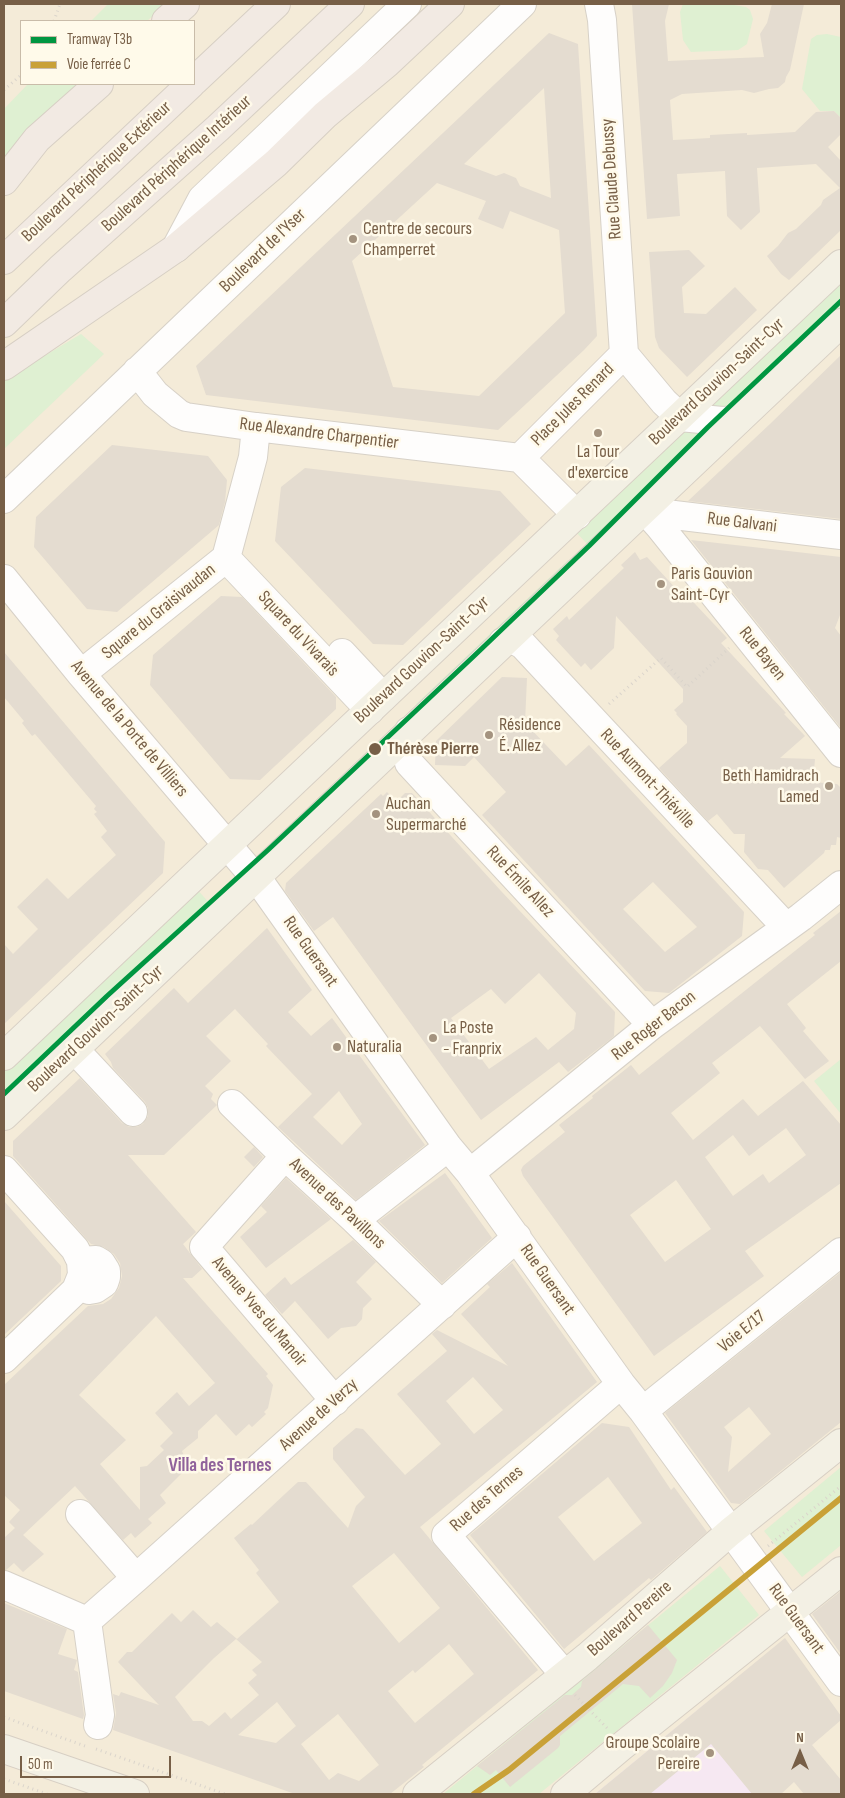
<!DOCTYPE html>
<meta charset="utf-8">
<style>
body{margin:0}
#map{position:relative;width:845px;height:1798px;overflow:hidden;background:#f8f4e8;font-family:"Sofia Sans Condensed",sans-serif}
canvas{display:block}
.frame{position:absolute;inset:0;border:5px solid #775f47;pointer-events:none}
.legend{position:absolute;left:20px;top:20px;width:175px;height:65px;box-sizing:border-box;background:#fffaea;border:1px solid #c9bca9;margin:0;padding:6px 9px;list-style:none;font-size:15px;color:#775f47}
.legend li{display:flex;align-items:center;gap:10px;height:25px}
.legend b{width:25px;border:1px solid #c9bca9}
.north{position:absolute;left:775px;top:1728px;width:50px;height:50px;-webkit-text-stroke:4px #fffaea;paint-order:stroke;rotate:0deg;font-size:14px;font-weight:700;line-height:20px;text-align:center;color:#775f47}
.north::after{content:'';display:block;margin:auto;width:18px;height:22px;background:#775f47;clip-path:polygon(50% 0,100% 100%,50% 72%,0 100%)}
.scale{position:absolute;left:20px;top:1756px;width:151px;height:22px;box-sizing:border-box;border:2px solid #775f47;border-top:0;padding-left:6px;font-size:15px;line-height:18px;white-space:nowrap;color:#775f47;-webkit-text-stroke:4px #fffaea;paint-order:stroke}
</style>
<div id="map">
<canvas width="845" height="1798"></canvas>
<div class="frame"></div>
<ul class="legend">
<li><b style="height:6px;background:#009641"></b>Tramway T3b</li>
<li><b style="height:6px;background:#c9a137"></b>Voie ferrée C</li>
</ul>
<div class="north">N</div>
<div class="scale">50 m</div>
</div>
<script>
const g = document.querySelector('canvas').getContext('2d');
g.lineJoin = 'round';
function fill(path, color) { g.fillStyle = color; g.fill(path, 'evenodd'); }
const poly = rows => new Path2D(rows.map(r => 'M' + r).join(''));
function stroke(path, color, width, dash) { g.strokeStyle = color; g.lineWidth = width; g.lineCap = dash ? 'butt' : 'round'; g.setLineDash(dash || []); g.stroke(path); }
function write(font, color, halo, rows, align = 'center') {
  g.font = font + ' "Sofia Sans Condensed",sans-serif'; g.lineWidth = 5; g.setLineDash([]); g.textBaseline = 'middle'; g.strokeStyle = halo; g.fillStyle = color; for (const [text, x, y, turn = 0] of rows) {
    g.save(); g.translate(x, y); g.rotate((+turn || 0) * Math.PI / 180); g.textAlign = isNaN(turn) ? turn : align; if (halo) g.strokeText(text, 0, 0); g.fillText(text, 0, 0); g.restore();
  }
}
fill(poly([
 [4,4,841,4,841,1794,4,1794],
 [21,21,194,21,194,84,21,84]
]), '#f4ebd8');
fill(poly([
 [722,1690,787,1766,753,1794,595,1794]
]), '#f6e8f2');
fill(poly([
 [108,4,166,4,147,21,91,21],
 [683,4,728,4,746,7,750,10,753,19,747,44,738,50,691,52,683,40,680,12],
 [827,34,841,37,841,118,834,111,820,111,802,89,811,39,817,35],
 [28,84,81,84,4,158,4,109],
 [841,272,841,317,737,415,696,409],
 [81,334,104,354,4,449,4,380],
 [681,423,722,429,593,550,571,527],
 [568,560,575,567,422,712,416,704],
 [192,884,215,909,4,1109,4,1063],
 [841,1059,841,1114,814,1081],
 [841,1467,841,1545,802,1577,764,1531],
 [720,1566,759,1615,539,1794,443,1794]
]), '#dff0d2');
fill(poly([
 [632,4,669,4,665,21,668,61,764,57,760,34,767,23,772,4,804,4,790,70,786,77,785,82,778,88,769,89,754,93,742,90,682,94,670,100,673,140,710,138,710,135,747,133,747,135,795,132,816,112,834,111,841,118,841,134,828,147,841,161,841,230,789,280,781,274,767,256,778,246,788,233,796,229,821,205,823,200,840,188,816,164,757,168,760,212,741,230,727,216,725,171,677,174,680,216,647,219],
 [549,33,578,44,597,336,584,350,498,430,206,395,196,366],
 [544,88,551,198,520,186,516,178,504,173,496,176,464,164],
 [437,183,486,201,478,219,503,229,510,211,559,230,565,313,479,396,393,387,352,261],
 [689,250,705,266,682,287,684,313,706,314,735,287,757,310,687,377,659,348,655,337,649,252],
 [841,355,841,519,688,501,770,424],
 [112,445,208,456,227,480,225,502,219,525,117,612,87,609,34,547,36,517],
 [305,468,500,491,531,524,403,645,373,644,275,541,281,487],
 [691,540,841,557,841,605,840,615,835,628,841,636,841,728],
 [635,552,640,560,647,557,678,591,681,589,727,638,721,643,786,713,784,714,805,736,780,758,815,759,813,782,837,784,841,788,841,838,837,837,836,845,831,845,830,850,825,850,824,853,784,888,768,870,758,869,744,852,745,834,734,834,717,814,708,821,659,768,687,743,687,726,676,714,677,713,674,710,683,702,683,689,616,616,614,648,591,670,585,663,581,667,556,640,559,636,553,629,567,616,569,620,624,568,621,565],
 [221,596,242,597,336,697,336,709,260,780,230,779,150,685,153,655],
 [4,652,165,842,163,873,4,1024,4,944,13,954,38,929,17,907,47,878,68,899,116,855,101,837,107,831,94,814,97,812,94,809,96,806,35,734,32,736,22,723,24,721,4,697],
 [502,677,527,678,525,723,566,766,589,745,744,912,742,936,669,993,645,991,482,815,506,792,474,757,465,766,435,765,436,741],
 [653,882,697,927,665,952,623,909],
 [387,792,396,802,405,793,412,793,501,891,615,1012,614,1036,608,1041,568,1072,559,1062,481,1120,333,917,314,931,285,891,286,883,381,794,383,796],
 [539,973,576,1013,574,1029,548,1050,536,1037,489,1069,451,1018,491,989,505,1004],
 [841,911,841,961,787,1004,806,1028,803,1031,829,1061,805,1079,760,1026,712,1063,720,1073,671,1113,693,1140,743,1099,758,1116,803,1081,841,1125,841,1183,745,1251,764,1276,654,1356,523,1176,521,1170,523,1166,565,1132,559,1125,593,1098,592,1096,631,1065,639,1075,815,935,813,933],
 [786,1128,806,1155,769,1183,763,1174,733,1196,705,1157,733,1135,749,1156],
 [676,1180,711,1229,665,1262,630,1215],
 [267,928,312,990,288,1012,311,1036,332,1018,425,1145,356,1200,278,1127,312,1094,266,1046,268,1044,235,1009,206,1036,231,1061,205,1086,213,1094,211,1099,217,1105,164,1155,128,1155,196,1232,183,1244,202,1269,192,1278,183,1278,268,1374,266,1376,273,1385,268,1408,264,1412,266,1414,252,1427,249,1424,236,1436,216,1414,198,1431,198,1438,182,1451,186,1461,184,1471,160,1495,166,1503,148,1519,152,1523,135,1538,131,1533,123,1540,75,1486,23,1535,44,1554,23,1572,14,1563,6,1570,4,1570,4,1538,15,1528,9,1522,20,1510,4,1495,4,1385,88,1306,103,1304,111,1299,119,1288,122,1276,120,1263,114,1254,104,1247,91,1244,13,1156,13,1141,80,1078,122,1123,129,1127,137,1127,143,1124,148,1116,148,1108,145,1102,113,1068,111,1062,105,1054,174,988,188,1003],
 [339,1091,362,1124,342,1145,313,1117],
 [156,1316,215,1383,189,1406,177,1392,155,1413,173,1433,160,1446,164,1450,147,1466,140,1467,140,1510,100,1464,126,1440,79,1395],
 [254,1147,263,1157,254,1167,244,1157],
 [445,1173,492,1238,442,1283,379,1221],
 [286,1178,331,1219,266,1268,240,1237,267,1212,261,1206],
 [4,1201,61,1266,61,1281,4,1335],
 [353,1240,376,1262,356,1282,372,1299,363,1308,362,1319,356,1326,341,1328,328,1339,295,1301,282,1314,265,1295,285,1277,291,1285],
 [512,1263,597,1382,420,1527,538,1670,422,1765,424,1767,390,1794,295,1794,113,1730,116,1713,113,1694,119,1696,121,1692,159,1705,118,1662,127,1652,132,1652,172,1613,181,1622,193,1610,211,1627,217,1622,237,1639,279,1602,256,1573,259,1570,234,1538,251,1524,252,1525,286,1493,298,1482,306,1482,348,1528,356,1506,365,1497,333,1459,333,1448,343,1439,356,1428,363,1429,405,1475,441,1444,397,1394,447,1351,432,1334,437,1330,508,1366,461,1314,490,1287,487,1284],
 [473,1377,503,1410,474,1434,446,1401],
 [394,1553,440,1608,399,1643,352,1586],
 [236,1639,262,1662,252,1670,257,1675,248,1683,259,1695,231,1719,225,1712,209,1726,202,1721,193,1721,175,1697,214,1658],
 [449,1644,474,1674,415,1723,388,1691,413,1670,415,1673],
 [277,1702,296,1726,276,1743,238,1735],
 [338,1714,379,1765,359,1781,338,1773,329,1780,301,1744],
 [841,1272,841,1422,740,1504,731,1503,665,1413],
 [749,1407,771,1434,728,1472,732,1437,724,1427],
 [602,1423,629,1427,671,1490,674,1487,707,1532,651,1580,649,1578,564,1649,470,1535],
 [608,1477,642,1523,594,1561,558,1517],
 [841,1591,841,1654,812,1614],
 [4,1603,67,1629,58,1654,77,1660,74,1670,78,1672,84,1715,83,1719,4,1691],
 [648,1625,677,1660,672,1673,663,1686,650,1698,639,1686,623,1684,560,1736,560,1745,558,1748,510,1787,496,1770,490,1775,477,1766,565,1695,572,1695,581,1687,582,1681],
 [785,1638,841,1716,841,1720,812,1745,841,1780,841,1794,804,1794,794,1782,781,1794,752,1794,711,1744,650,1794,595,1794]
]), '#e4dcd0');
const minor = poly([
 [599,4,602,20,624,354],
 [176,248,202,199,407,4],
 [624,354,664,402,680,417,722,421,738,420],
 [137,371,155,394,179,414,186,417,256,427,520,458],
 [520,458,624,354],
 [520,458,577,515],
 [4,499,522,4],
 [644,509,660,527,841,753],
 [644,509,674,515,841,535],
 [226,558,370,710],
 [4,579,81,674,264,888,448,1147,470,1173,621,1384,643,1411,841,1682],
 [503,642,514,640,523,645,786,927],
 [342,653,383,697],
 [81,674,226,558,253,457,256,427],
 [409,731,405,743,409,763,652,1025],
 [74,1049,133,1112],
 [232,1104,285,1156,355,1220,442,1305],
 [285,1156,204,1247,335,1401],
 [4,1170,75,1249,81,1261,82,1275,76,1290,4,1359],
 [470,1173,652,1025,801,917,841,885],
 [355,1220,448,1147],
 [79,1286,89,1290,95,1289,104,1283,106,1277,106,1271,101,1263,96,1260,81,1261],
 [643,1411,841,1252],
 [80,1514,136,1578],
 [4,1585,87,1621],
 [564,1674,446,1535,621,1384],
 [98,1725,100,1715,87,1621,136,1578,517,1237]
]);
const major = poly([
 [4,1056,841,264],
 [4,1116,841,323],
 [4,1749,135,1794],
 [417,1794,587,1657,730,1532,841,1443],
 [565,1794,622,1746,841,1571]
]);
const highway = poly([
 [166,21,185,4],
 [194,81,276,4],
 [4,181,37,139,99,84],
 [4,260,191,84],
 [4,323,60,269,218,128,350,4],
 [4,366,176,248,276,163,325,115,386,64,450,4]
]);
stroke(minor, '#d7d1c7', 30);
stroke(major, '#d7cfc4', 30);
stroke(highway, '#d7cfc4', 30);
stroke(poly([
 [54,21,60,4],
 [4,90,21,75],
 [609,704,661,658,687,687,729,648],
 [768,1546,841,1486],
 [575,1695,607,1728],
 [4,1717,85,1746],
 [96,1749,225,1794],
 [4,1779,47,1794]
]), '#dad4cb', 3, [1, 4]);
stroke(minor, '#fefdfc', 28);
stroke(major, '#f3f0e4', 28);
stroke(highway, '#f2eae3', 28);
stroke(poly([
 [474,1794,509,1770,841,1498]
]), '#c9a137', 6);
stroke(poly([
 [4,1094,107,996,268,850,474,656,589,546,708,427,841,301]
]), '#009641', 5);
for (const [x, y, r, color] of [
 [353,239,5,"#a4937f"],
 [598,433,5,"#a4937f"],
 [661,584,5,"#a4937f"],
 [489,735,5,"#a4937f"],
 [375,749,7,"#775f47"],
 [829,786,5,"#a4937f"],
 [376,814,5,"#a4937f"],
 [433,1038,5,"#a4937f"],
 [337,1047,5,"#a4937f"],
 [710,1753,5,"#a4937f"]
]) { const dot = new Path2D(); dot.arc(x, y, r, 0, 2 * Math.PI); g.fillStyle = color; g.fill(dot); stroke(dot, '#fffaea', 2); }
write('18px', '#775f47', '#fffaea', [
 ["Boulevard Périphérique Intérieur",177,164,-42],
 ["Boulevard Périphérique Extérieur",97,172,-43],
 ["Rue Claude Debussy",612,179,-94],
 ["Boulevard de l'Yser",263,251,-44],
 ["Boulevard Gouvion-Saint-Cyr",717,382,-43],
 ["Place Jules Renard",573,405,-45],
 ["Rue Alexandre Charpentier",319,434,7],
 ["Rue Galvani",742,523,7],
 ["Square du Graisivaudan",159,612,-39],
 ["Square du Vivarais",298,634,47],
 ["Rue Bayen",762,654,51],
 ["Boulevard Gouvion-Saint-Cyr",422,660,-43],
 ["Avenue de la Porte de Villiers",129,729,50],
 ["Rue Aumont-Thiéville",647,779,47],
 ["Rue Émile Allez",520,882,47],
 ["Rue Guersant",310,952,55],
 ["Rue Roger Bacon",654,1026,-38],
 ["Boulevard Gouvion-Saint-Cyr",96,1029,-43],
 ["Avenue des Pavillons",337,1204,43],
 ["Rue Guersant",547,1280,55],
 ["Avenue Yves du Manoir",259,1312,50],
 ["Voie E/17",742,1332,-39],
 ["Avenue de Verzy",319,1415,-42],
 ["Rue des Ternes",487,1499,-41],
 ["Boulevard Pereire",630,1619,-41],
 ["Rue Guersant",796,1619,54]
]);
write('18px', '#775f47', '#fffaea', [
 ["Centre de secours",363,229],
 ["Champerret",363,250],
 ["La Tour",598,452,"center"],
 ["d'exercice",598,473,"center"],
 ["Paris Gouvion",671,574],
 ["Saint-Cyr",671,595],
 ["Résidence",499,725],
 ["É. Allez",499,746],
 ["Beth Hamidrach",819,776,"right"],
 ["Lamed",819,797,"right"],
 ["Auchan",386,804],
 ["Supermarché",386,825],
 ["La Poste",443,1028],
 ["- Franprix",443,1049],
 ["Naturalia",347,1047],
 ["Groupe Scolaire",700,1743,"right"],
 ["Pereire",700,1764,"right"]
], 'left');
write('bold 18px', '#775f47', '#fffaea', [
 ["Thérèse Pierre",387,749]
], 'left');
write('bold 19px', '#90629b', '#fffaea', [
 ["Villa des Ternes",220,1466]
]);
</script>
